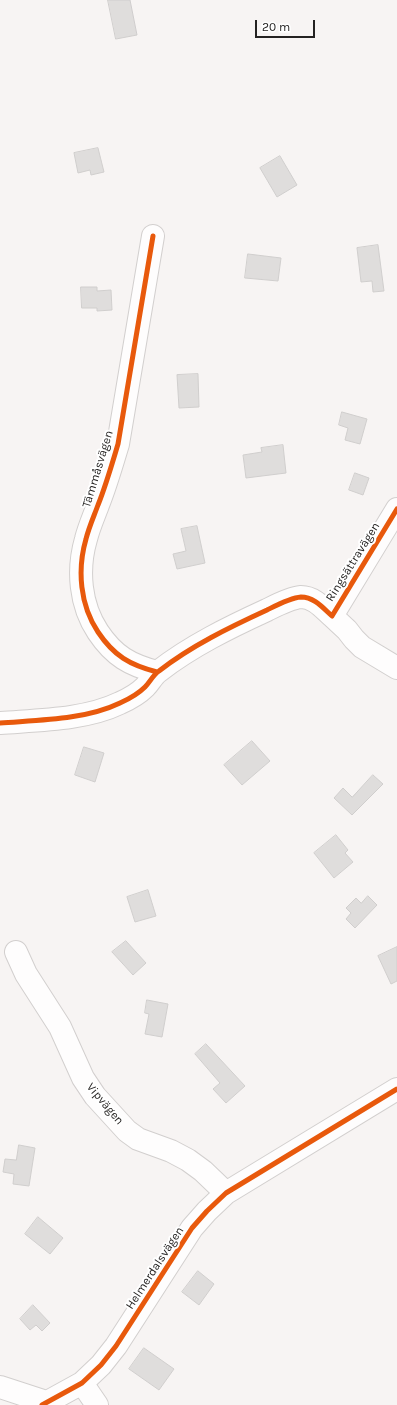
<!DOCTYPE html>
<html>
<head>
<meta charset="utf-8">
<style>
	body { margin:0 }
	#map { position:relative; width:397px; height:1405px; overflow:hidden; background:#f7f4f3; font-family:Karla,sans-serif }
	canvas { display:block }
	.scale { position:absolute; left:255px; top:20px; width:60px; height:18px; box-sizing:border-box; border:2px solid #242221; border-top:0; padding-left:5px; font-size:12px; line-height:14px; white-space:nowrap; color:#242221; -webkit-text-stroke:3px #fff; paint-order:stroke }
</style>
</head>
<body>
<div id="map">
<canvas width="397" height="1405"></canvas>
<div class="scale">20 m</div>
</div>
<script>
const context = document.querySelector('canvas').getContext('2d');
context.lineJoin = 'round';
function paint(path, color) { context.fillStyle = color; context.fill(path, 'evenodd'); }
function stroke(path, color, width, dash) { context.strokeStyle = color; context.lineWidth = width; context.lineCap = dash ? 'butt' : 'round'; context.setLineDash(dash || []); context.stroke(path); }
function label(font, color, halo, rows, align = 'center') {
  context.font = font + ' Karla,sans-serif'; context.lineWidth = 4; context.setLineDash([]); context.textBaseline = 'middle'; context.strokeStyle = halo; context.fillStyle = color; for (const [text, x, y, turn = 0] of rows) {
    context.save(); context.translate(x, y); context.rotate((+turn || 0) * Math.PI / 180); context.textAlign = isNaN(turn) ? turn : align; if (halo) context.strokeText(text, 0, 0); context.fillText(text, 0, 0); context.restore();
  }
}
const building = new Path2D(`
	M108 0H130L137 35 116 39Z
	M98 148 104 172 91 175 90 170 78 173 74 153Z
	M280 156 297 185 277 197 260 168Z
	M378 245 384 291 373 292 372 281 361 282 357 248Z
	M248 254 281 258 278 281 245 278Z
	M81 287H97V291L111 290 112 310 97 311V308H82Z
	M198 374 199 407 179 408 177 375Z
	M342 412 367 419 360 444 345 440 348 428 339 425Z
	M283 445 286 473 246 478 243 455 262 452 261 448Z
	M355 473 369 478 363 495 349 490Z
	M197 526 205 563 177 569 173 554 186 551 181 529Z
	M252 741 270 761 242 785 224 765Z
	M84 747 104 753 95 782 75 775Z
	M373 775 383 784 352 815 334 798 343 788 352 797Z
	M336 835 348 850 345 853 353 862 334 878 314 853Z
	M148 890 156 916 135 922 127 897Z
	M368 896 377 905 355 928 346 919 351 913 346 908 356 898 361 903Z
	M126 941 146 963 133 975 112 952Z
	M397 947V981L391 984 378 956Z
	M147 1000 168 1004 162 1037 145 1034 149 1014 145 1013Z
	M206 1044 245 1086 226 1103 213 1089 220 1083 195 1054Z
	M19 1145 35 1148 29 1186 13 1184 14 1174 3 1172 5 1159 16 1160Z
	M38 1217 63 1238 50 1254 25 1234Z
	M198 1271 214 1284 199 1305 182 1292Z
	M33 1305 50 1323 42 1331 36 1325 30 1330 20 1319Z
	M144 1348 174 1369 159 1390 129 1369Z`);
const minor = new Path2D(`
	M153 236 118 444C112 464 106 485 98 505 94 516 89 527 86 539 77 570 80 605 98 632 114 656 130 665 157 672
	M332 616 347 630 354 639 362 647 397 668
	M0 723C38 720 85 720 120 703 129 699 138 694 145 687 150 682 153 675 159 671 191 646 230 627 267 610 277 605 290 598 301 597 314 597 323 608 332 616L397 509
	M16 952 26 974 60 1027 83 1078 95 1096 127 1131 138 1139 171 1151 188 1160 203 1171 226 1193
	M82 1383 97 1405
	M0 1387 46 1402
	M42 1405 82 1383 101 1365 116 1346 192 1228 207 1211 226 1193 397 1089`);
const cycleway = new Path2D(`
	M153 236 118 444C112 464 106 485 98 505 94 516 89 527 86 539 77 570 80 605 98 632 114 656 130 665 157 672
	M0 723C38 720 85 720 120 703 129 699 138 694 145 687 150 682 153 675 159 671 191 646 230 627 267 610 277 605 290 598 301 597 314 597 323 608 332 616L397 509
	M42 1405 82 1383 101 1365 116 1346 192 1228 207 1211 226 1193 397 1089`);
const streetNames = [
	["Tämmåsvägen",98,469,-73],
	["Ringsättravägen",353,562,-58],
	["Vipvägen",105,1104,50],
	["Helmerdalsvägen",155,1268,-57]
];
paint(building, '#dfdddc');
stroke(building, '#d0cecd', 1);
stroke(minor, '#d2cfce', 24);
stroke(minor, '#fefdfd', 22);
stroke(cycleway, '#e8590c', 5);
label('12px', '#242221', '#fff', streetNames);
</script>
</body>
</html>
